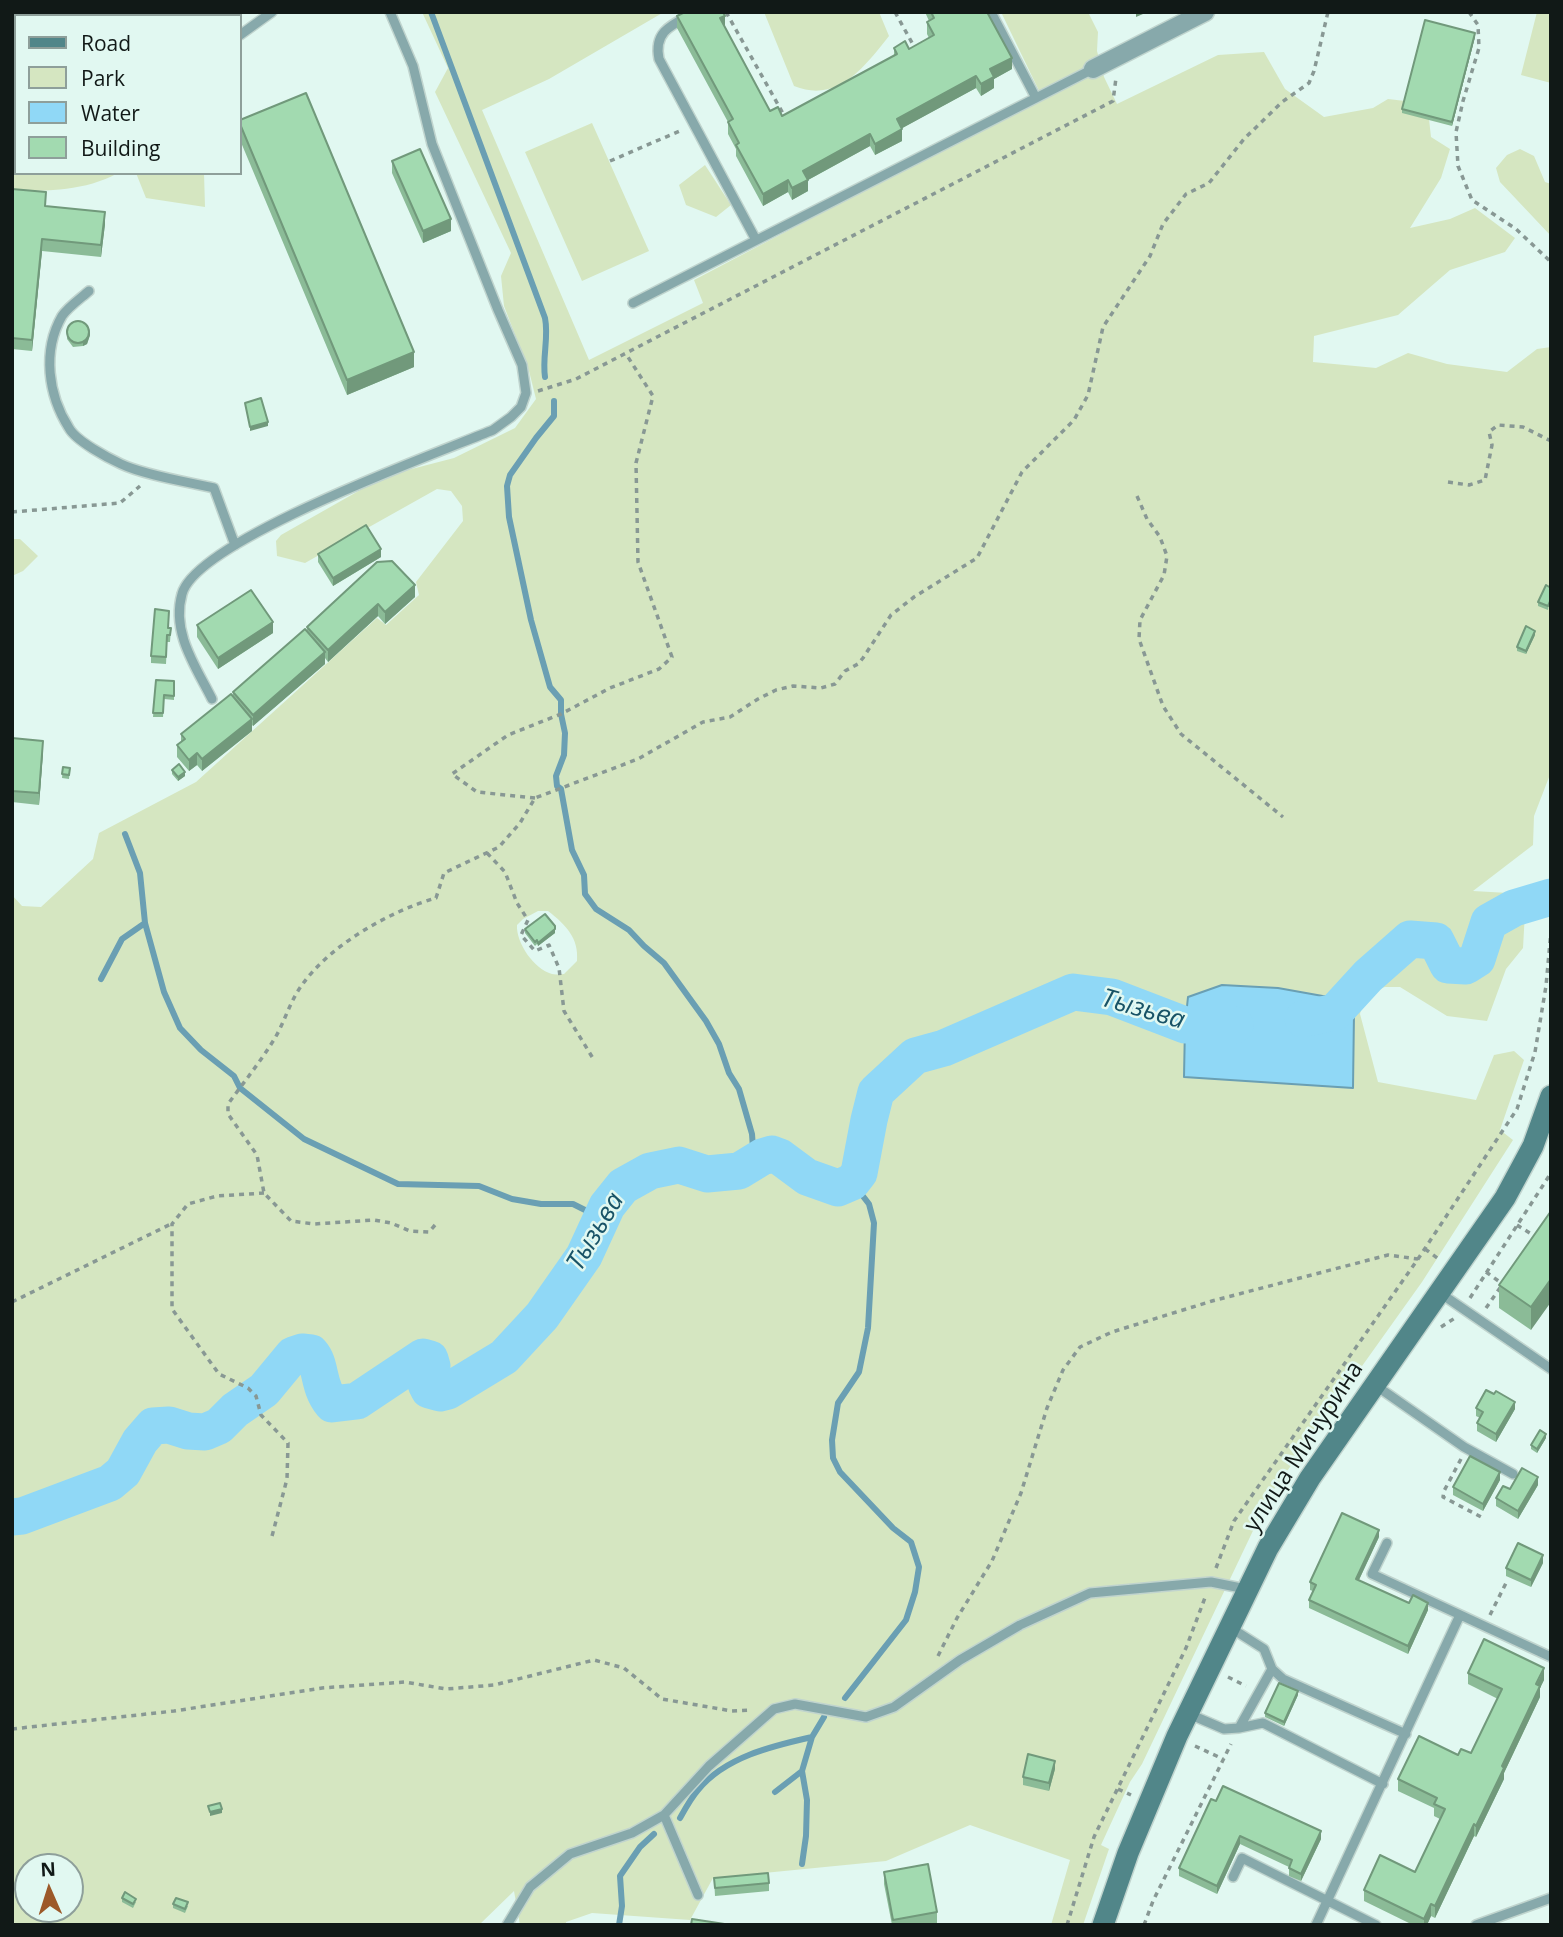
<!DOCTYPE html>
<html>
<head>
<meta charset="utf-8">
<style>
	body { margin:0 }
	#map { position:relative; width:1563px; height:1937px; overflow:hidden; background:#e1f8f1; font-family:"Open Sans",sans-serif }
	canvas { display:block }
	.frame { position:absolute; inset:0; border:14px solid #111917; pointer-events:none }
	.legend { position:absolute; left:14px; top:14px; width:228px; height:161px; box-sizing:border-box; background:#e1f8f1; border:2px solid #8e9f9a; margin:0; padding:9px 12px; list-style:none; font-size:21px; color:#111917 }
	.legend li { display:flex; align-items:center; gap:14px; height:35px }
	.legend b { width:35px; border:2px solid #8e9f9a }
	.north { position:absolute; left:14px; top:1853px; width:70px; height:70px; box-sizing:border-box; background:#e1f8f1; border:2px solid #8e9f9a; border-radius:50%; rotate:357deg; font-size:19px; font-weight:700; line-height:28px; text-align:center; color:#111917 }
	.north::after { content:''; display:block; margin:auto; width:24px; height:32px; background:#9c5929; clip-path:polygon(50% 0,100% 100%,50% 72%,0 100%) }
</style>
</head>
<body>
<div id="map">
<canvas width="1563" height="1937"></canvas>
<div class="frame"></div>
<ul class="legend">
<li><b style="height:9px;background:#518689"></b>Road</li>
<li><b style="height:19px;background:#d5e6c1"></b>Park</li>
<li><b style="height:19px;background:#90d8f6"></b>Water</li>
<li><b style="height:19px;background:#a2dab0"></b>Building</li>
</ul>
<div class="north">N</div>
</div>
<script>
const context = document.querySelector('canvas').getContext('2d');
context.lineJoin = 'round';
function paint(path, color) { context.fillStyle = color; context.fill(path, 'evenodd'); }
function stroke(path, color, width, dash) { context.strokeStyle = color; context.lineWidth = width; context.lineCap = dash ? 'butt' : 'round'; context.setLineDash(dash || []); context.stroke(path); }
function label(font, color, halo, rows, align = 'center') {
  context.font = font + ' "Open Sans",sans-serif'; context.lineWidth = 5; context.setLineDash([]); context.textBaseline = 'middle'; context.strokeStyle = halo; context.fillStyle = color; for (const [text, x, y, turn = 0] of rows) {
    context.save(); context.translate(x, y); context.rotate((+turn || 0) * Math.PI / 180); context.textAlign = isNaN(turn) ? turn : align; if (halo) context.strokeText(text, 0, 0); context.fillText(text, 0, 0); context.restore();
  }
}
const green = new Path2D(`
	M422 12H664L549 79 482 110 589 360 703 303 694 280 1042 97 1001 12H1088L1098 32 1097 51 1104 77 1117 104 1218 55 1264 52 1285 89 1324 117 1373 108 1388 99 1405 101 1429 119 1431 137 1450 149 1441 178 1410 228 1450 219 1475 208 1515 238 1505 252 1450 270 1398 315 1314 336 1313 362 1376 368 1408 353 1447 364 1507 372 1537 349 1551 347V772L1534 816 1533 845 1473 891 1526 894 1523 948 1506 969 1487 1021 1447 1016 1400 987H1385L1365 993 1360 1014 1378 1082 1476 1100 1494 1055 1514 1051 1524 1060 1500 1130 1513 1140 1422 1282 1270 1495 1142 1764 1130 1782 1101 1845 1109 1849 1083 1925H1051L1070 1860 970 1825 886 1861 713 1878 690 1920 592 1913 566 1922V1925H520L514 1891 479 1925H12V895L22 906 41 907 93 859 99 833 196 782 377 618 386 625 419 595 416 582 463 521 462 506 451 491 437 489 305 563 277 556 276 541 281 535 369 485 404 471 454 458 515 428 536 399 529 371 504 306 501 276 511 253 435 92 448 68ZM538 911H548C566 925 579 938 577 961L564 974C560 974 556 975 552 974 534 969 516 943 517 925L523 919ZM28 1867H70V1909H28Z
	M764 12H879L889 36C865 66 838 104 794 86Z
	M1537 12H1551V83L1521 75Z
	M12 115H16V173H118C85 191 49 191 12 191Z
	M592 123 649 251 582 281 525 152Z
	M1520 149 1534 156 1545 182 1551 184V236L1500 182 1496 168 1507 155Z
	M705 165 731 205 716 217 686 205 679 185Z
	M136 173H204L205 207 146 198Z
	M12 539H20L38 556 23 571 12 576Z`);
const water = new Path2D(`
	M1222 985 1278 988 1345 1000 1354 1013 1353 1088 1184 1077 1185 1025 1188 997Z`);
const stream = new Path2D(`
	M431 12 545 318C549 338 542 357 545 377
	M554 401V416L536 438 510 475 507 486 509 517 531 620 550 687 561 700V714L565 733 564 755 556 776 557 786 561 789 572 850 584 875 585 894 596 909 629 930 644 946 664 963 706 1021 719 1044 729 1073 739 1089 752 1134 753 1148 749 1164
	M125 834 140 873 145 923 164 992 180 1028 201 1050 234 1076 240 1088 304 1139 398 1184 479 1186 512 1199 541 1204H573L601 1218
	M101 979 122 939 145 923
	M845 1698 906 1620 915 1592 919 1567 911 1542 893 1528 840 1472 833 1458 832 1440 838 1403 859 1372 868 1328 874 1223 869 1204 852 1182
	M775 1792 802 1771
	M680 1818C685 1809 691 1798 698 1790 725 1757 772 1746 812 1737
	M802 1864 806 1836 807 1800 802 1771 812 1737 824 1717
	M619 1925 622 1906 620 1876 640 1847 654 1834`);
const river = new Path2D(`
	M1303 1019 1335 1012 1368 976 1410 939 1436 941 1448 965 1466 966 1477 959 1489 922 1514 908 1551 897
	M12 1517 22 1516 110 1483 123 1472 140 1441 153 1426 169 1425 188 1431 205 1432 219 1426 235 1410 264 1390 293 1355 302 1352 311 1353C322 1365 317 1386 332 1404L357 1401 423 1357 430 1359 432 1366 426 1384 429 1390 440 1393 448 1391 504 1357 542 1316 584 1256 607 1206 623 1186 650 1171 679 1165 707 1174 739 1171 762 1157 772 1154 780 1157 807 1177 838 1188 852 1182 859 1173 869 1120 876 1092 915 1056 944 1048 1073 992 1112 997 1185 1025H1235`);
const path = new Path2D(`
	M726 12 785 117
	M895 12 916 50
	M1469 12 1478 25 1479 48 1463 101 1456 132 1458 166 1472 200 1516 229 1551 262
	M610 161 682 130
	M538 391 576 379 1113 101 1116 78
	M1448 482 1469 485 1485 480 1492 445 1489 432 1498 425 1523 427 1551 441
	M1137 496 1147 519 1160 537 1167 556 1164 575 1140 620 1139 639 1163 706 1181 734 1283 817
	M12 512 120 503 140 486
	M535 798 477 792 452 774 508 735 561 714 610 688 659 669 672 657 638 562 636 463 653 396 626 354
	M487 853 505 872 517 903 528 920 521 935 535 951 549 945 559 968 564 1011 594 1060
	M264 1193 217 1196 188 1204 172 1224V1309L219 1374 248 1388 256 1396 261 1415 288 1443 287 1479 271 1540
	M435 1225 429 1232 410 1231 391 1223 374 1220 314 1224 291 1221 264 1193 257 1155 228 1114V1104C244 1082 261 1061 275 1038 285 1021 290 1001 302 985 330 945 390 911 436 898L444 873 499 847 520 823 535 798 638 759 703 722 730 717 758 699 776 690 793 686 821 688 835 684 845 671 858 664 863 658 891 615 914 597 977 558 1022 472 1074 420 1088 395 1103 327 1150 256 1163 224 1186 194 1209 183 1244 139 1282 102 1309 83 1314 71 1328 12
	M1517 1225 1536 1237
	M1425 1249 1440 1260
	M1486 1272 1504 1285
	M1470 1298 1551 1173
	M12 1302 171 1224
	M1486 1308 1502 1285
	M1441 1327 1455 1318
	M1461 1459 1444 1491 1443 1497 1485 1519
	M1216 1568 1234 1521 1418 1259 1517 1109 1535 1052 1546 986 1551 931
	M1490 1615 1506 1583
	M938 1656 957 1618 992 1561 1021 1493 1047 1408 1063 1370 1080 1347 1112 1332 1212 1301 1388 1255 1418 1259
	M1228 1677 1246 1686
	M12 1729 174 1711 322 1688 405 1682 446 1689 494 1685 594 1660 624 1668 662 1699 732 1711 751 1710
	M1195 1746 1223 1759
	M1118 1789 1131 1795
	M1067 1925 1094 1837 1186 1648 1206 1595
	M1144 1925 1153 1901 1231 1744`);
const lane = new Path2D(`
	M696 12C674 24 653 30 659 59L756 240
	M991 12 1036 98
	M240 35 272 12
	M89 291C81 298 68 307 62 316 42 351 48 395 69 428 76 441 108 458 121 464 144 475 188 482 214 488L235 545
	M633 303 1093 69
	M212 699C196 667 171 632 182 594 196 540 438 453 493 430L511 417 521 407 526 393 522 365 498 310 432 144 413 66 390 12
	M1440 1293 1551 1369
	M1375 1385 1464 1447 1513 1474
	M1387 1543 1372 1574 1551 1657
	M1272 1669 1283 1679 1406 1734
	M1189 1714 1224 1729 1239 1728 1272 1669 1264 1649 1231 1628
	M1239 1728 1263 1723 1383 1784
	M664 1815 698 1895
	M1233 1877 1242 1858 1376 1925
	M507 1925 530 1887 570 1854 632 1833 664 1815 709 1766 774 1709 795 1704 866 1717 894 1707 960 1660 1020 1625 1090 1593 1211 1582 1246 1589
	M1316 1925 1460 1615
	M1476 1925 1551 1898`);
const street = new Path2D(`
	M1093 69 1205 12`);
const secondary = new Path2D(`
	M1103 1925 1128 1853 1177 1736 1268 1548 1310 1478 1505 1198 1533 1146 1551 1096`);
const wall = new Path2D(`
	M925 12H972L1012 69 994 79V88L981 96 976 88 902 128V141L875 155 870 146 808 180V191L792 200 788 192 763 206 736 156V149L728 134V122L677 28V16L725 27 770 111 782 116 894 56V48L909 49 929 38 927 34V22L929 21Z
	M1475 37 1452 126 1402 113V109Z
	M240 120 414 367 347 395 240 140Z
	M392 161 451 231 423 243 392 173Z
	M12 189 46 206 105 224 101 257 42 251 32 351 12 349Z
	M68 326 90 335 87 344 83 346 73 347 67 339Z
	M318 554 381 557 333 586 318 562Z
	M377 562 415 597 385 624 378 616 328 662 325 658V664L253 726 252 725V731L202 771 197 765 189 771 177 757V745L181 742V734L233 696V692L307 631V627Z
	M1551 588 1548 610 1538 606V602Z
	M197 625 273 633 218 669 197 637Z
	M168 628H171L170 642H167L166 664 151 663V656Z
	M1535 635 1526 654 1517 651V647Z
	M156 680 174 681V700L164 699 163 717H153Z
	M12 738 43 752 39 805 12 802Z
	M63 767 70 768 69 779 62 778Z
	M172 770 185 776 178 781 172 774Z
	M525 929 555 933 538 946 537 944 535 946 525 933Z
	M1551 1211 1531 1330 1499 1308V1285Z
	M1476 1408 1515 1409 1496 1442 1477 1431V1423L1480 1418 1476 1416Z
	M1546 1438 1537 1453 1531 1449V1445Z
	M1500 1480 1483 1511 1453 1495V1487Z
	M1538 1485 1518 1519 1496 1506V1498L1510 1489Z
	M1379 1537 1359 1580 1409 1603 1428 1610 1408 1654 1309 1608V1600L1313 1591 1310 1590V1582Z
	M1543 1563 1531 1587 1506 1576V1568Z
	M1468 1673 1544 1680 1540 1688V1697L1504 1773V1779L1476 1837 1474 1836 1435 1918 1431 1916 1427 1925H1413L1364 1901V1890L1415 1872 1440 1819 1434 1816V1808L1398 1791V1779L1458 1755 1471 1753 1498 1699 1468 1684Z
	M1298 1695 1284 1726 1265 1717V1713Z
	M1055 1769 1049 1791 1023 1785V1777Z
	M1211 1799 1321 1839 1301 1881 1289 1876V1867L1240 1844 1217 1894 1179 1876V1868Z
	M884 1872 937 1912V1923L929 1925H892L884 1884Z
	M714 1878 769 1883V1891L715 1896Z
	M122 1898 136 1902 133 1908 122 1902Z
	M173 1904 188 1906 185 1913 173 1908Z`);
const shadedWall = new Path2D(`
	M222 12H244L235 16H222Z
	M1138 12H1143V14L1136 17V13Z
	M725 16V27L720 18Z
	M1475 33V37L1452 126V122Z
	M1012 58V69L994 79V88L981 96V84L990 69Z
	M976 76V88L897 131V119Z
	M902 129V141L875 155V144Z
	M870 134V146L808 180V191L792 200V188L803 171Z
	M788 180V192L763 206V194Z
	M105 212V224L101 257V245Z
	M451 219V231L423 243V231Z
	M42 239V251L32 351V340Z
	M90 331V335L87 344 83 346V343Z
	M414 352V367L347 395V380Z
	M268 422V426L250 431V427Z
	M381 549V557L333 586V578Z
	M415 585V597L385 624V612Z
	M378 604V616L328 662V650Z
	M273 622V633L218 669V658Z
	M1535 631V635L1526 654V651Z
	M325 652V664L253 726V715Z
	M252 719V731L202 771V759Z
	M43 741V752L39 805V793Z
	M197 753V765L189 771V760Z
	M185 772V776L178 781V777Z
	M555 929V933L538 946V943Z
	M1551 1279V1302L1531 1330V1307Z
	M1515 1402V1409L1496 1442V1434Z
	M1546 1434V1438L1537 1453V1449Z
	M1500 1472V1480L1483 1511V1504Z
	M1538 1477V1485L1518 1519V1511Z
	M1379 1530V1537L1356 1586V1579Z
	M1543 1555V1563L1531 1587V1580Z
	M1428 1603V1610L1408 1654V1646Z
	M1544 1668V1680L1540 1688V1697L1504 1773V1779L1476 1837V1826Z
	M1298 1691V1695L1284 1726V1722Z
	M1055 1761V1769L1049 1791V1783Z
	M222 1809V1813L210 1816V1812Z
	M1474 1824V1836L1435 1918V1906Z
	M1321 1831V1839L1301 1881V1874Z
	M1240 1836V1844L1217 1894V1886Z
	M1431 1904V1916L1427 1925H1424V1919Z`);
const building = new Path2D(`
	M137 12H169L171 16H138Z
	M685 12H723L725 16 720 18 770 111 778 107 782 116 897 54 894 48 905 41 909 49 934 35 927 22 934 18 931 12H987L1012 58 990 69 994 77 981 84 976 76 897 119 902 129 875 144 870 134 803 171 808 180 792 188 788 180 763 194 736 145 739 143 728 122 733 119 677 16Z
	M1425 20 1475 33 1452 122 1402 109Z
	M306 93 414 352 347 380 240 124V120Z
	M420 149 451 219 423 231 392 161Z
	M12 189 46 192 45 206 105 212 101 245 42 239 32 340 12 338Z
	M67 332a11 11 0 1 1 22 0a11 11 0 1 1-22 0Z
	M261 398 268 422 250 427 245 403Z
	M366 525 381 549 333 578 318 554Z
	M392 561 415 585 385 612 378 604 328 650 307 627 377 562Z
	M1546 585 1551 588V599L1548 606 1538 602Z
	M251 590 273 622 218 658 197 625Z
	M155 609 169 611 168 628H171L170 635H167L166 657 151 656Z
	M1526 626 1535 631 1526 651 1517 647Z
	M305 629 325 652 253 715 233 692Z
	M156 680 174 681V696L164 695 163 713H153Z
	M231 694 252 719 202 759 197 753 189 760 177 745 185 739 181 734Z
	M12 738 43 741 39 793 12 791Z
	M179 764 185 772 178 777 172 770Z
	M63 767 70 768 69 775 62 774Z
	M545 914 555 926V929L538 943 537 940 535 942 525 929Z
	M1551 1211V1279L1531 1307 1499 1285Z
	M1486 1390 1494 1394 1496 1391 1515 1402 1496 1434 1477 1423 1483 1412 1476 1408Z
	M1540 1430 1546 1434 1537 1449 1531 1445Z
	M1470 1456 1500 1472 1483 1504 1453 1487Z
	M1522 1468 1538 1477 1518 1511 1496 1498 1503 1486 1510 1489Z
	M1342 1513 1379 1530 1356 1579 1409 1603 1413 1595 1428 1603 1408 1646 1309 1600 1316 1585 1310 1582Z
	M1518 1543 1543 1555 1531 1580 1506 1568Z
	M1484 1639 1544 1668 1536 1684 1540 1686 1502 1766 1504 1768 1476 1826 1474 1824 1435 1906 1431 1904 1424 1919 1364 1890 1380 1855 1415 1872 1445 1809 1434 1804 1437 1798 1398 1779 1419 1736 1458 1755 1461 1749 1471 1753 1502 1689 1468 1673Z
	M1279 1683 1298 1691 1284 1722 1265 1713Z
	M1028 1754 1055 1761 1049 1783 1023 1777Z
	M1223 1786 1321 1831 1301 1874 1289 1868 1292 1860 1240 1836 1217 1886 1179 1868 1211 1799 1216 1801Z
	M220 1803 222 1809 210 1812 208 1806Z
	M928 1864 937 1912 893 1920 884 1872Z
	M768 1873 769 1883 715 1888 714 1878Z
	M125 1892 136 1899 133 1904 122 1898Z
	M176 1898 188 1902 185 1909 173 1904Z
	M692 1919 731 1925H691Z`);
const streetNames = [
	["улица Мичурина",1304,1447,-57]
];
const waterNames = [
	["Тызьва",1143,1010,16],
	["Тызьва",596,1232,-59]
];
paint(green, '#d5e6c1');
paint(water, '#90d8f6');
stroke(water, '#6a9fb3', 2);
stroke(stream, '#6a9fb3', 6);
stroke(river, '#90d8f6', 37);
stroke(lane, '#c0d4ce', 12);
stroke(street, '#c0d4ce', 21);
stroke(secondary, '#c0d4ce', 24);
stroke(path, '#889894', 3.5, [5, 5]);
stroke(lane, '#87a9ab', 9);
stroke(street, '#87a9ab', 18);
stroke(secondary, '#518689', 21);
paint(wall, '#8bbb97');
paint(shadedWall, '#71997b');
paint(building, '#a2dab0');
stroke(building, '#71997b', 2);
label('24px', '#111917', '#e1f8f1', streetNames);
label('italic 26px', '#185367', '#e1f8f1', waterNames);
</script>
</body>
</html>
